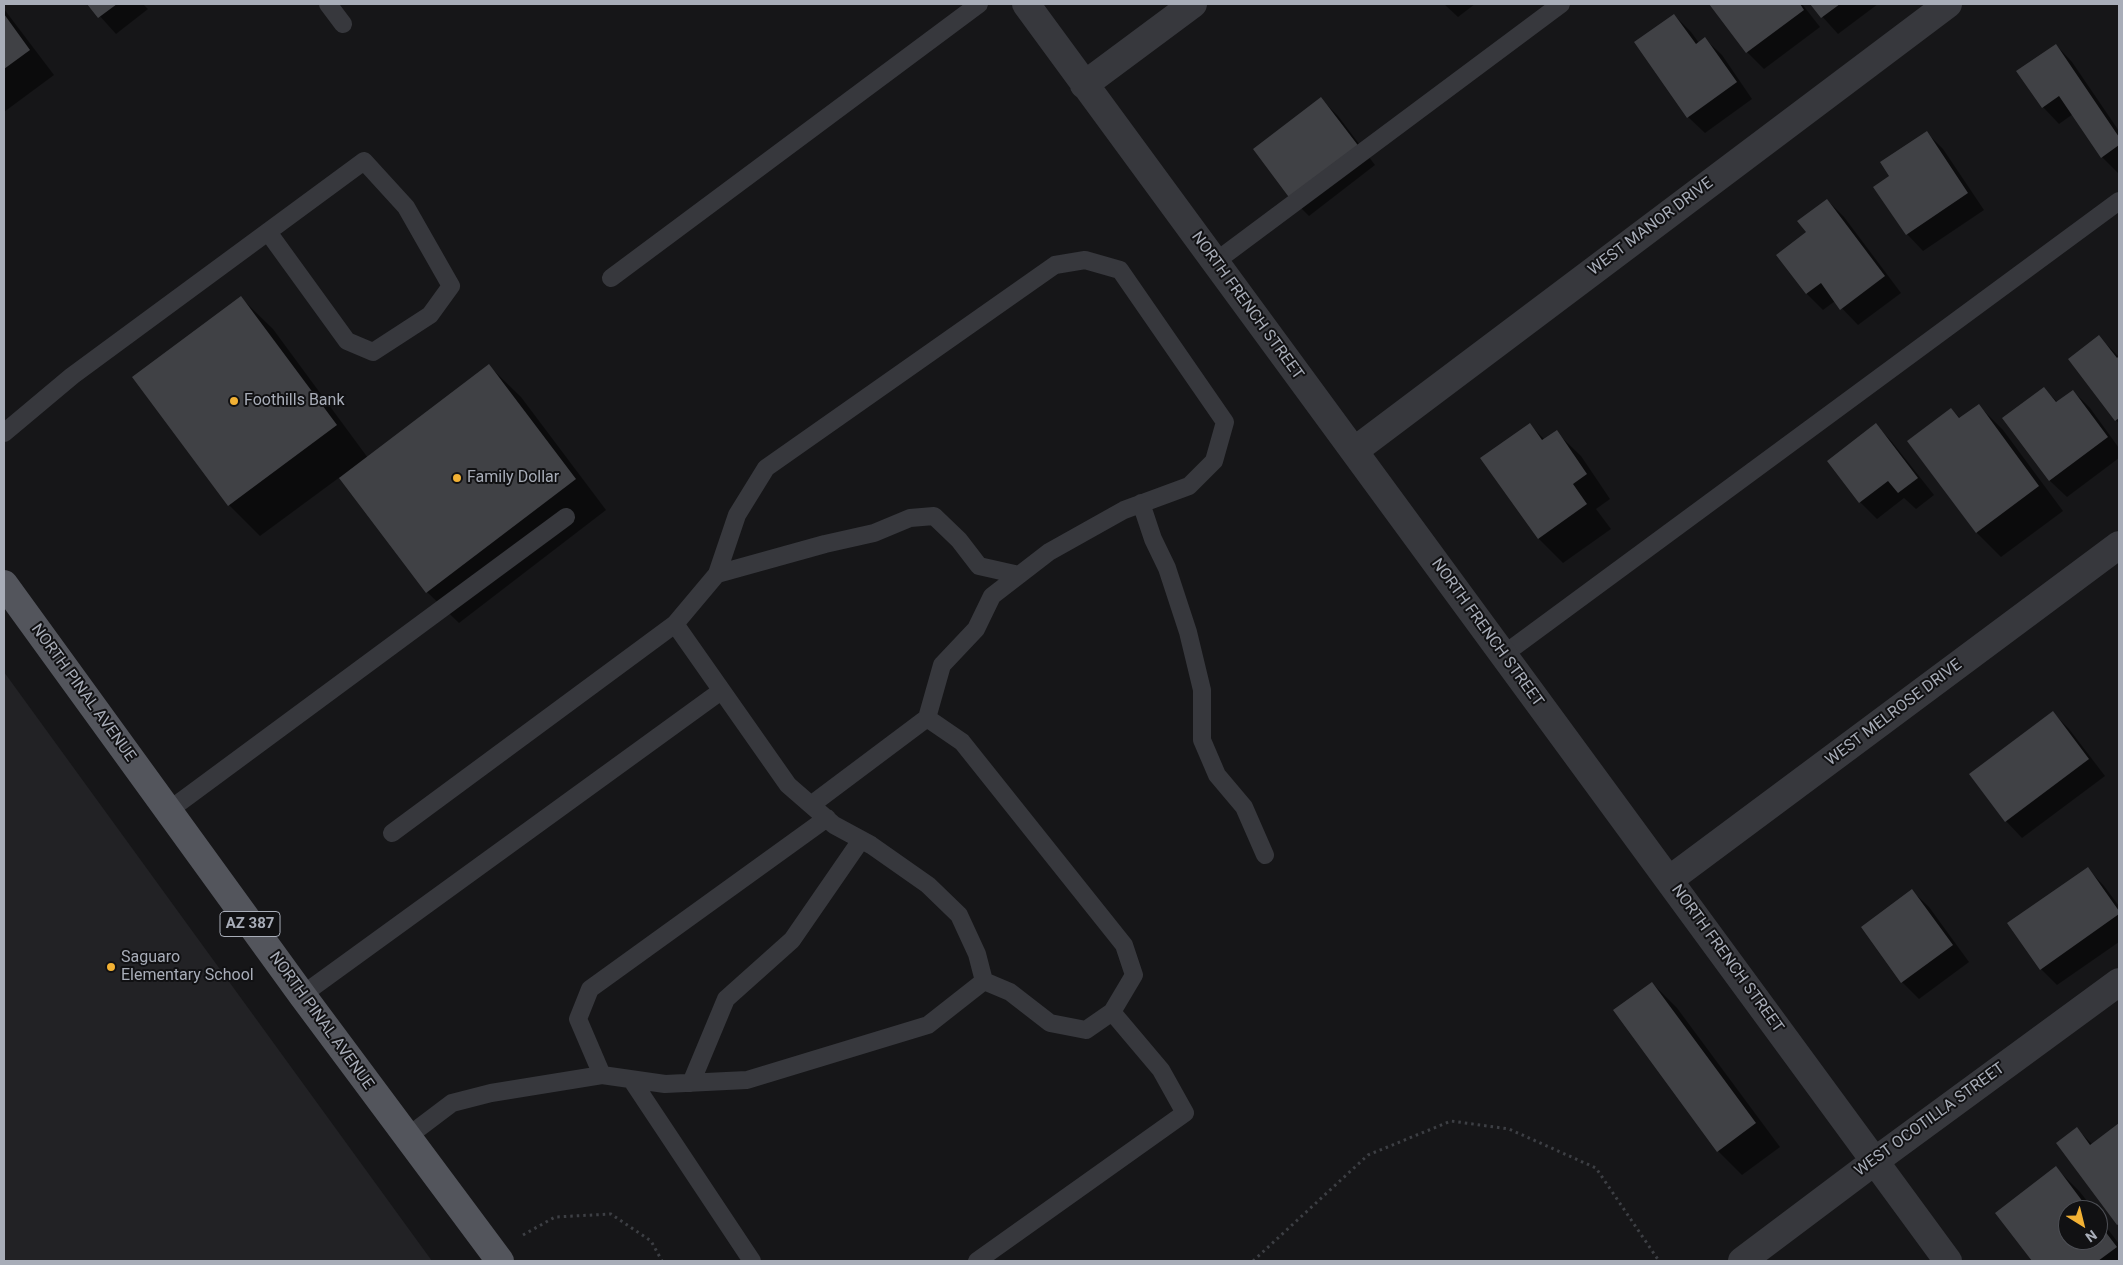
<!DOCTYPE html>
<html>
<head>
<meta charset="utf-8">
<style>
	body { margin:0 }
	#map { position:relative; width:2123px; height:1265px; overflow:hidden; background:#161618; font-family:Roboto,sans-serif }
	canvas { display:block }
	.frame { position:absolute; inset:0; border:5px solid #a8adb8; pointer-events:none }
	.north { position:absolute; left:2058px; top:1200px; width:50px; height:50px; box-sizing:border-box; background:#111113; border:1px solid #4d4f55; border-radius:50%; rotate:144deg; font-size:14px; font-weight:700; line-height:20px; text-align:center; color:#a8adb8 }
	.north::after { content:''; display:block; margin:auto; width:18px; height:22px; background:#f2b134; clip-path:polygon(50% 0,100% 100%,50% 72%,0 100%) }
</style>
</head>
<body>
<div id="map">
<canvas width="2123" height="1265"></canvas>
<div class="frame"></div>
<div class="north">N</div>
</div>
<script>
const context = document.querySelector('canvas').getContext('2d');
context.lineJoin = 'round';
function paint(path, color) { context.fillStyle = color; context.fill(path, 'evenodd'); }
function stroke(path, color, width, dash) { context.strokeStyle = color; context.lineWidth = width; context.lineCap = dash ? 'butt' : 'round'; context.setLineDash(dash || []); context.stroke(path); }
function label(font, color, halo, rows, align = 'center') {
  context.font = font + ' Roboto,sans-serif'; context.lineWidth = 4; context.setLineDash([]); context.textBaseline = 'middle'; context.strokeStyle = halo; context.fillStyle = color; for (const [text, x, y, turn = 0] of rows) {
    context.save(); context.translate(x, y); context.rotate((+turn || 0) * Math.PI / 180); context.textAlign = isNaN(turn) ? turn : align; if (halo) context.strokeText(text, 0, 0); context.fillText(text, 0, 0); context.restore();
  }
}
const built = new Path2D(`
	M4 672 432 1261H4Z`);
const shadow = new Path2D(`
	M89 4H143L148 9 116 34Z
	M1444 4H1475L1458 17Z
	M1711 4H1802L1820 27 1764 69 1747 52Z
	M1811 4H1878L1838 34Z
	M4 9 54 75 4 112Z
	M1674 15 1691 32 1699 43 1705 39 1722 55 1752 99 1705 133 1688 117Z
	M2056 45 2072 62 2119 131V174L2102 157 2073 114 2059 124 2043 107Z
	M1321 99 1338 116 1375 165 1309 216 1292 199Z
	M1926 132 1943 149 1984 210 1923 251 1907 234 1891 177Z
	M1827 200 1844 217 1901 293 1858 325 1835 301 1823 310 1807 294 1778 255 1808 233Z
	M241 298 273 329 368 458 489 366 521 397 606 510 459 623 427 592 340 477 260 536 229 505Z
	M2099 337 2119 357V424L2070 359Z
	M2044 388 2058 403 2073 391 2090 408 2119 448V458L2067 497 2050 481 2004 418Z
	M1979 406 2003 430 2063 511 2001 557 1977 533 1908 441 1951 409 1961 419Z
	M1530 425 1545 440 1556 432 1581 456 1610 499 1596 509 1611 529 1563 563 1538 538Z
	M1876 425 1892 442 1934 495 1916 509 1904 498 1877 519 1860 502Z
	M2053 713 2069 729 2105 776 2022 838 2006 821Z
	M2088 869 2104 886 2119 906V942L2057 985 2041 969Z
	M1912 891 1929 907 1969 962 1919 999 1902 982 1863 928Z
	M1652 983 1677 1008 1780 1147 1742 1175 1718 1151Z
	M2119 1124V1225L2058 1143 2077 1129 2092 1144Z
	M2056 1168 2080 1192 2094 1210H2068V1240H2098V1216L2119 1244V1261H2033L1997 1213Z`);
const building = new Path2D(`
	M87 4H117L98 18Z
	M1709 4H1800L1804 10 1746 53Z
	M1810 4H1840L1821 18Z
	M4 14 30 50 4 69Z
	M1674 14 1696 44 1705 37 1737 82 1687 118 1634 42Z
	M2056 44 2119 137V145L2101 158 2059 96 2042 108 2016 71Z
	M1321 97 1360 148 1291 200 1253 149Z
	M1927 131 1968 193 1906 235 1873 187 1889 176 1880 162Z
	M1827 199 1885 276 1840 310 1821 283 1806 294 1776 255 1806 232 1797 221Z
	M241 296 337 425 228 506 132 377Z
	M2099 335 2117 358 2119 356V418L2115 421 2068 359Z
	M489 364 576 479 426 593 339 478Z
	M2044 387 2056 402 2073 390 2108 437 2049 481 2002 418Z
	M1979 404 2039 486 1976 533 1907 441 1951 408 1959 418Z
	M1530 423 1542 440 1557 430 1587 474 1573 484 1587 504 1538 539 1480 458Z
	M1876 423 1918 478 1898 493 1888 481 1859 503 1827 461Z
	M2053 711 2089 759 2005 822 1969 774Z
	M2088 867 2119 911V914L2040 970 2007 923Z
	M1912 889 1953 945 1901 983 1861 927Z
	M1652 982 1756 1123 1717 1152 1613 1010Z
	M2119 1123V1224L2117 1225 2056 1143 2077 1127 2090 1145Z
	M2056 1166 2089 1210H2068V1240H2098V1222L2117 1247 2098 1261H2032L1995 1213Z`);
const path = new Path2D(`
	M523 1235 555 1217 611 1214 651 1241 662 1261
	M1253 1261 1368 1155 1451 1121 1509 1129 1596 1168 1659 1261`);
const service = new Path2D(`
	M328 4 343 24
	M1215 262 1561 4
	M611 278 979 4
	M4 433 72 376 364 161 406 207 451 286 430 315 373 352 347 341 268 232
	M1141 503 1153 539 1167 568 1188 632 1202 690V740L1217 775 1244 807 1265 855
	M717 574 825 544 874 533 910 518 934 516 959 540 979 566 1019 575
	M675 624 788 785 834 825 871 845 928 885 959 915 977 954 984 981 1010 992 1050 1023 1086 1030 1112 1012 1161 1070 1185 1113 977 1261
	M1503 655 2119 201
	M927 718 962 742 1124 945 1134 975 1112 1012
	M168 811 566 517
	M392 833 675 624 717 574 737 515 766 468 1055 265 1085 260 1120 270 1225 422 1214 461 1189 486 1124 510 1049 552 992 596 976 629 942 665 927 718 811 805
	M302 995 721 691
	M602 1075 578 1019 590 989 827 818
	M631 1079 752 1261
	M691 1083 726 999 792 940 861 840
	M407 1137 452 1103 491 1093 602 1075 665 1084 747 1080 928 1025 984 981`);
const minor = new Path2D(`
	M1026 4 1948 1261
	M1084 85 1193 4
	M1354 451 1948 4
	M1669 880 2119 545
	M1742 1261 1875 1161 2119 982`);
const primary = new Path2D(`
	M4 584 302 995 500 1261`);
const markers = [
	[234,401,5,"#f2b134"],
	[457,478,5,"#f2b134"],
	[111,967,5,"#f2b134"]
];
const shields = [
	[250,924,60]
];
const shieldNames = [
	["AZ 387",250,924]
];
const streetNames = [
	["WEST MANOR DRIVE",1651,227,-37],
	["NORTH FRENCH STREET",1247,306,54],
	["NORTH FRENCH STREET",1487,633,54],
	["NORTH PINAL AVENUE",83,693,54],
	["WEST MELROSE DRIVE",1894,713,-37],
	["NORTH FRENCH STREET",1727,959,54],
	["NORTH PINAL AVENUE",321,1021,54],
	["WEST OCOTILLA STREET",1930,1120,-36]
];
const poiNames = [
	["Foothills Bank",244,401],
	["Family Dollar",467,478],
	["Saguaro",121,958],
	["Elementary School",121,976]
];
paint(built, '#222225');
paint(shadow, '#0007');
paint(building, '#404145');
stroke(path, '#3d3f44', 3, [2.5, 4]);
stroke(service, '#37383d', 18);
stroke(minor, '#37383d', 28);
stroke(primary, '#53555c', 28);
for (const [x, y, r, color] of markers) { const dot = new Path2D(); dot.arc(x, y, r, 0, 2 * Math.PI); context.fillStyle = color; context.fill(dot); stroke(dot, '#111113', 2); }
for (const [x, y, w] of shields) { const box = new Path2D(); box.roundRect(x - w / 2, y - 12.5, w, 25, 4); context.fillStyle = '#111113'; context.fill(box); stroke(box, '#a8adb8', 1); }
label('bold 15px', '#a8adb8', null, shieldNames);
label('16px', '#a8adb8', '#111113', streetNames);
label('16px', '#a8adb8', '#111113', poiNames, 'left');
</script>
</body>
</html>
